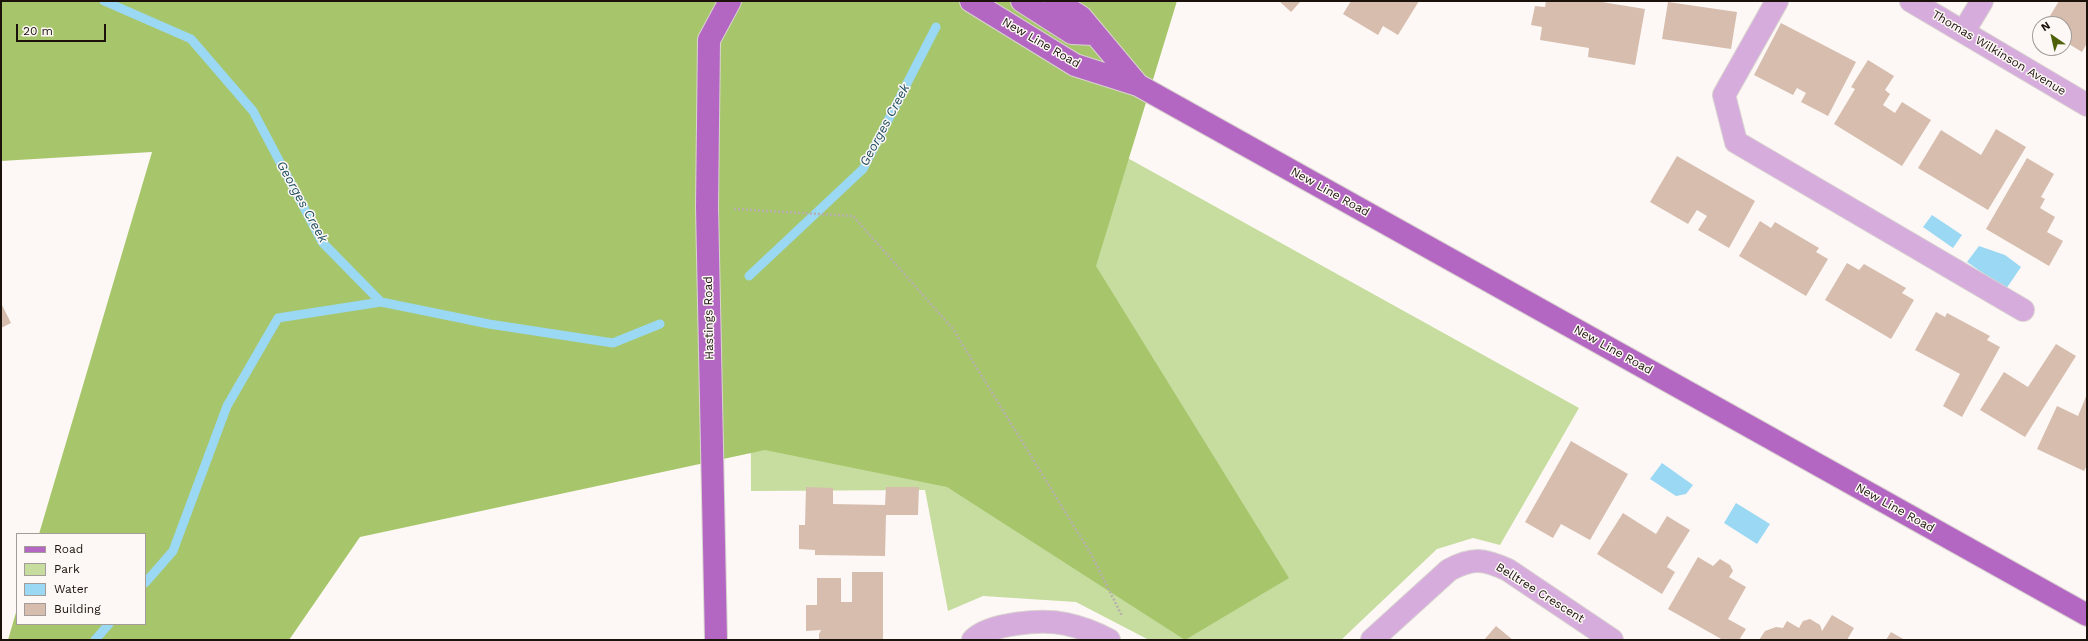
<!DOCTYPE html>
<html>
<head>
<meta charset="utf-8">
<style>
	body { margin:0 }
	#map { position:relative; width:2088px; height:641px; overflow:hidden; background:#fdf8f5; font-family:"Work Sans",sans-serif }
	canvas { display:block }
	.frame { position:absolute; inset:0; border:2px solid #1b120c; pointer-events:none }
	.legend { position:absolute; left:16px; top:533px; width:130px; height:92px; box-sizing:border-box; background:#fdf8f5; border:1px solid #a39c98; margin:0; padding:5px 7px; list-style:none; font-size:12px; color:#1b120c }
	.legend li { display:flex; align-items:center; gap:8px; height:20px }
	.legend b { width:20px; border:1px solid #a39c98 }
	.north { position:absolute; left:2032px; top:16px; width:40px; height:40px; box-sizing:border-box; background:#fdf8f5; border:1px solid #a39c98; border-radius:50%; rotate:326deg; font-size:11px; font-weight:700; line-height:16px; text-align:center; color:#1b120c }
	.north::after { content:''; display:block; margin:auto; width:14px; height:18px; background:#4e6109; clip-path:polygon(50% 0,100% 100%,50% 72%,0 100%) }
	.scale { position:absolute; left:16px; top:24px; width:90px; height:18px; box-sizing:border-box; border:2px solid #1b120c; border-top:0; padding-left:5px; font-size:12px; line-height:14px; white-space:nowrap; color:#1b120c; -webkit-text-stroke:3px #fdf8f5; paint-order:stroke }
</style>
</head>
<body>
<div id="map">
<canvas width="2088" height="641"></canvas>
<div class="frame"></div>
<ul class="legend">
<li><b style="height:5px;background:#b467c2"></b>Road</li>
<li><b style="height:11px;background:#c6dd9f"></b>Park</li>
<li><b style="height:11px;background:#9ad8f3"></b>Water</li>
<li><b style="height:11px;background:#d7bdae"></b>Building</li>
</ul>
<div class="north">N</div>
<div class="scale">20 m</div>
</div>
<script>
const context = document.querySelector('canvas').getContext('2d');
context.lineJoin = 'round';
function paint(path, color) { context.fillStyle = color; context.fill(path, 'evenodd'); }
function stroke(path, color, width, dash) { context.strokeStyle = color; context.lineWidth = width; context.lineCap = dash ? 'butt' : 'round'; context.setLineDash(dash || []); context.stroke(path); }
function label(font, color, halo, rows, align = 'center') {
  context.font = font + ' "Work Sans",sans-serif'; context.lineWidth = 3; context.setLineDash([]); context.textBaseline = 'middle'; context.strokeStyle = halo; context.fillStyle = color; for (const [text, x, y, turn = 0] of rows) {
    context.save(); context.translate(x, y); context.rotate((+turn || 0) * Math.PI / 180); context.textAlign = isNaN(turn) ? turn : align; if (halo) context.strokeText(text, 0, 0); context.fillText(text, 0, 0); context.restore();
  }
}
const green = new Path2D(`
	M938 53 1579 408 1500 545 1473 538 1437 549 1341 640H1149L1076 602 983 596 948 611 925 490 751 491 750 270Z`);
const forest = new Path2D(`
	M1 1H1177L1096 266 1289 578 1185 640 947 487 765 450 360 537 289 640H8L17 609V624H145V534H39L152 152 1 161Z`);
const water = new Path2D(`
	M1932 215 1962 235 1953 248 1923 227Z
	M1979 246 2005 255 2021 267 2006 289 1967 262Z
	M1662 463 1693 485 1686 494 1676 496 1650 479Z
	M1736 503 1770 524 1757 544 1724 523Z`);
const stream = new Path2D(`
	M104 1 191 39 253 111 322 242 381 302 489 324 613 343 660 324
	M749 276 863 169 936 27
	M145 583 173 551 227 406 278 318 381 302
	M95 640 109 624`);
const building = new Path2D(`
	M1279 1H1301L1291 12Z
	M1351 1H1419L1398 35 1383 26 1378 35 1343 14Z
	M1546 1H1596L1645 9 1635 65 1588 57 1589 48 1540 40 1542 27 1531 25 1535 6 1545 7Z
	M2059 1H2087V43L2082 52 2064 41V24H2045Z
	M1668 2 1737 12 1731 49 1662 39Z
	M1781 23 1856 62 1828 116 1801 102 1806 93 1797 88 1793 95 1754 75Z
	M1868 60 1894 76 1885 90 1890 94 1883 105 1895 113 1902 102 1931 120 1902 166 1834 124 1855 89 1851 87Z
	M1996 129 2026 147 1988 210 1918 168 1941 130 1981 155Z
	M1677 156 1755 201 1729 248 1698 230 1707 216 1697 210 1688 224 1650 202Z
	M2027 158 2054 174 2041 197 2045 199 2040 208 2055 217 2047 232 2063 241 2049 266 1986 229Z
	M1760 221 1771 228 1775 222 1819 248 1816 252 1828 259 1806 296 1739 256Z
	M1847 263 1859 270 1864 264 1906 288 1902 293 1914 300 1891 339 1825 300Z
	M1 303 11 323 1 328Z
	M1936 312 1945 317 1947 313 1990 336 1987 340 2000 347 1962 417 1943 406 1960 374 1915 350Z
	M2056 344 2076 356 2025 437 1980 410 2004 372 2028 387Z
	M2087 394V465L2084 471 2037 449 2057 406 2078 416Z
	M1571 441 1628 474 1590 540 1561 524 1553 538 1525 522Z
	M806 487 833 488V504L885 505 886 487H919L918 515H886L885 556 815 555V550L799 549V525H805Z
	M1623 513 1656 534 1667 516 1690 530 1667 567 1675 572 1662 594 1597 554Z
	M1698 557 1713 566 1720 559 1730 565 1733 571 1729 577 1746 587 1728 619 1746 629 1739 640H1723L1668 609Z
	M852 572H883V640H819V634L821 630 806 631V605H817V578H841V602H852Z
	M1832 615 1854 628 1847 640H1759L1765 631 1776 627 1783 628 1787 621 1799 628 1803 621 1810 619 1820 625 1822 631Z
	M1496 626 1513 640H1484Z
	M1891 632 1905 640H1886Z`);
const path = new Path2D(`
	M734 209 853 216 953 329 1091 554 1122 616`);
const minor = new Path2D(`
	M1777 1 1724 95 1736 142 2023 310
	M1911 1 2087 105
	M1964 31 1982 1
	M973 640C990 623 1042 619 1066 624 1080 627 1096 633 1109 640
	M1372 640 1449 570C1473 557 1484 559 1508 570L1612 640`);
const major = new Path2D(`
	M971 1 1075 65 1138 85 2087 615
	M1022 1 1072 33 1094 34
	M1056 1 1081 17 1138 85
	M716 640 707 207 709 40 730 1`);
const streetNames = [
	["New Line Road",1041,43,30],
	["Thomas Wilkinson Avenue",1999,53,31],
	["New Line Road",1330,192,29],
	["Hastings Road",709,318,-91],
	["New Line Road",1613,350,29],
	["New Line Road",1895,508,29],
	["Belltree Crescent",1540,593,32]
];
const waterNames = [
	["Georges Creek",885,125,-62],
	["Georges Creek",302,202,61]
];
paint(green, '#c6dd9f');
paint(forest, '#a7c66b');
paint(water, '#9ad8f3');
stroke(stream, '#9ad8f3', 9);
paint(building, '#d7bdae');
stroke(minor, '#d9d3d0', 24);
stroke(major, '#d9d3d0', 24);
stroke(path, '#b6afab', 2.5, [2, 2]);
stroke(minor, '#d6acdd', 22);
stroke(major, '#b467c2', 22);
label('12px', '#1b120c', '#fdf8f5', streetNames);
label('italic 13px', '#1c4e61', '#fdf8f5', waterNames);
</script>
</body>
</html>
